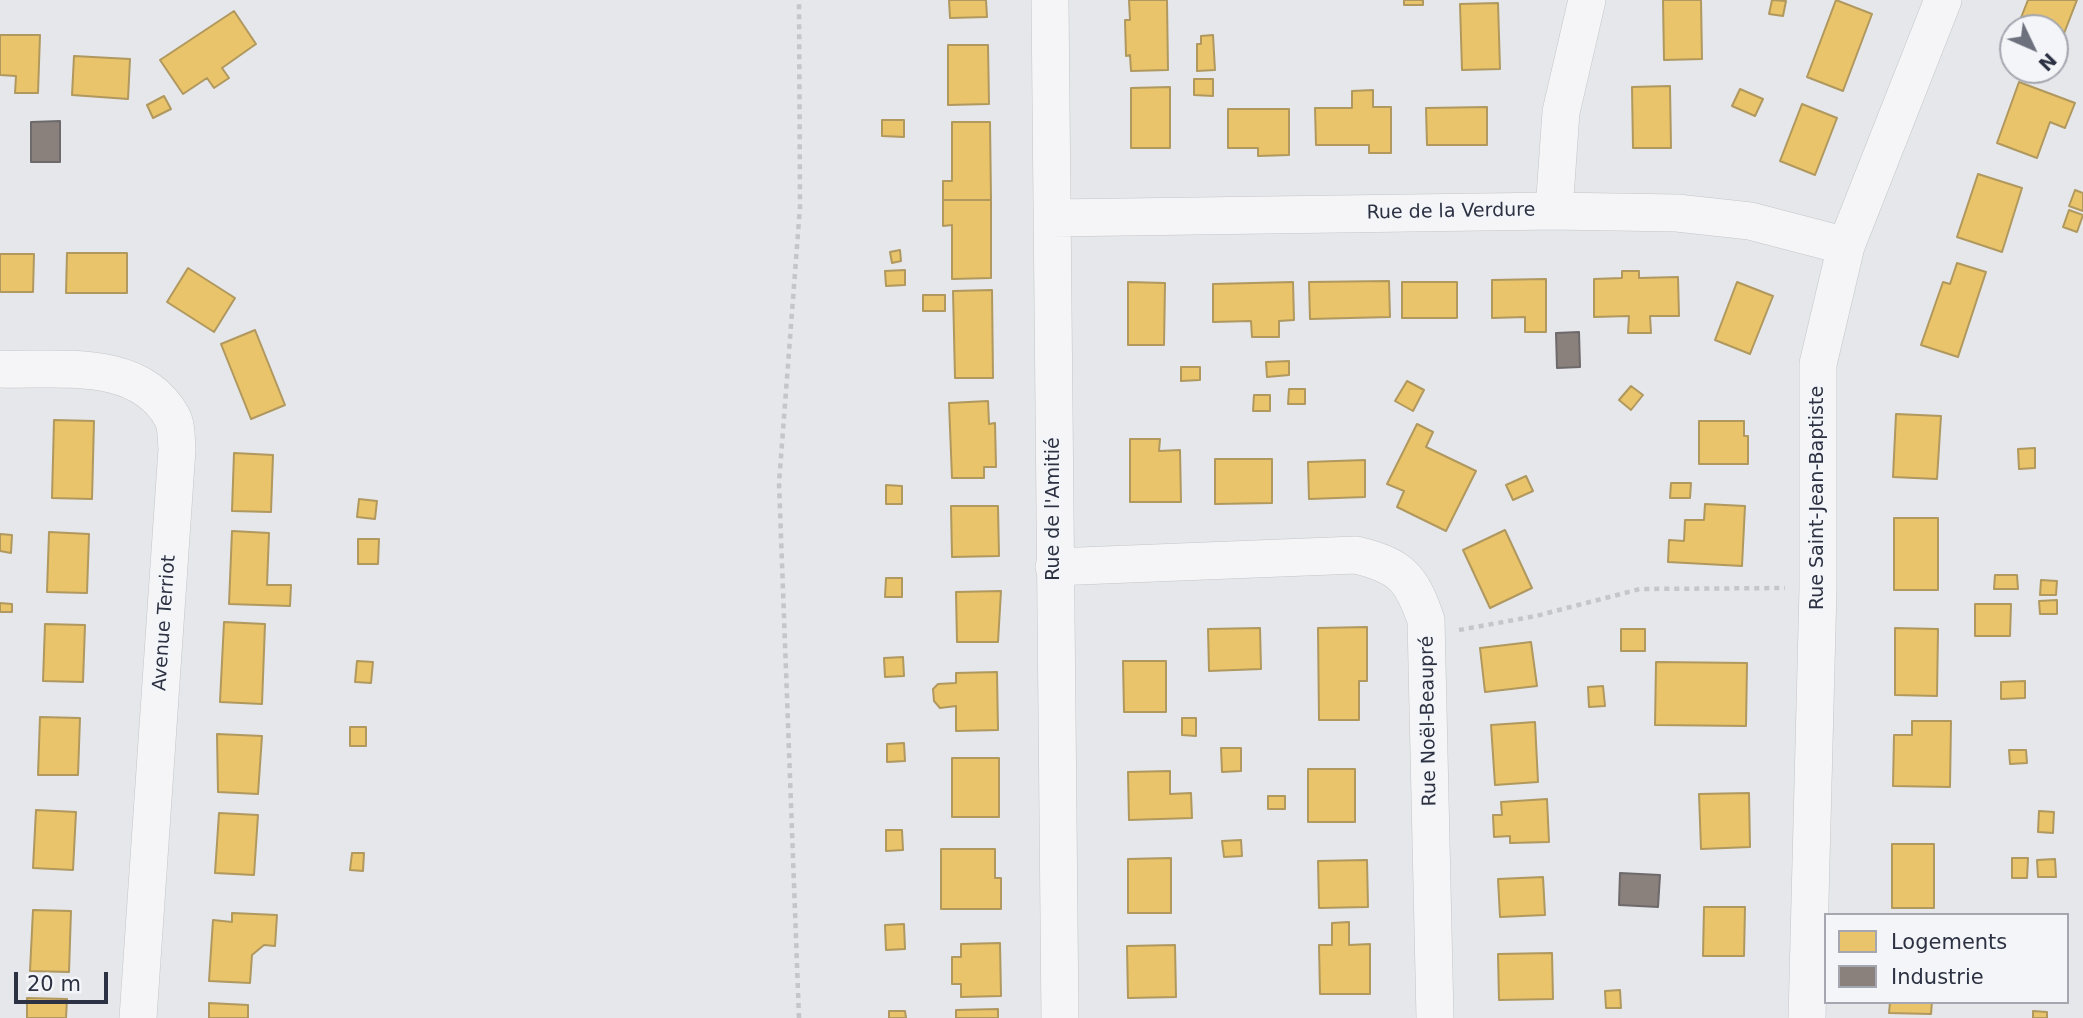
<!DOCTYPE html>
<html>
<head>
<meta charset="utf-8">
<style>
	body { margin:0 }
	#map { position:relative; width:2083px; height:1018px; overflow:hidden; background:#e5e7ea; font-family:"DejaVu Sans",sans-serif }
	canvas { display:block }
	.legend { position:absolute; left:1824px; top:913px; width:245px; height:91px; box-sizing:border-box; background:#f4f5f8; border:2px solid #a4a7b0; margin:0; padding:9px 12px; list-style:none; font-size:21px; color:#2c3243 }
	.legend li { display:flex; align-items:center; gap:14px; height:35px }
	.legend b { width:35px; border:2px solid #a4a7b0 }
	.north { position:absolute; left:1999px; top:14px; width:70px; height:70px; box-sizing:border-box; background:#f4f5f8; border:2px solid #a4a7b0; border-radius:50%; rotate:134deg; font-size:19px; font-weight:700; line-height:28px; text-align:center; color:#2c3243 }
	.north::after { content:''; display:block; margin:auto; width:24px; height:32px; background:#6d717d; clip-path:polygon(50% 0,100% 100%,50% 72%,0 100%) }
	.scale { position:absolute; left:14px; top:972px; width:94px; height:32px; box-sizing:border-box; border:4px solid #2c3243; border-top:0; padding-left:9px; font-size:21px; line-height:24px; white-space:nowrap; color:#2c3243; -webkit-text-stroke:5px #f4f5f8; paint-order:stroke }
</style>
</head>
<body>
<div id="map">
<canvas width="2083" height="1018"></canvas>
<ul class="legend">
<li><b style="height:19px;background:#e9c46a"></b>Logements</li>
<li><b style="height:19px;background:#8a817c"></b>Industrie</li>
</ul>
<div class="north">N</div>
<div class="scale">20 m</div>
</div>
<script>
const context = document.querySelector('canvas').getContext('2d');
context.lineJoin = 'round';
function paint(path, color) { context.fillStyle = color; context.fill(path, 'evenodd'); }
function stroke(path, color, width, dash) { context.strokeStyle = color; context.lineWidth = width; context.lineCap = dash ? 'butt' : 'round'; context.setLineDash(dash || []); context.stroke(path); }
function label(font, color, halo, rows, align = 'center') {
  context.font = font + ' "DejaVu Sans",sans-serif'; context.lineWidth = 7; context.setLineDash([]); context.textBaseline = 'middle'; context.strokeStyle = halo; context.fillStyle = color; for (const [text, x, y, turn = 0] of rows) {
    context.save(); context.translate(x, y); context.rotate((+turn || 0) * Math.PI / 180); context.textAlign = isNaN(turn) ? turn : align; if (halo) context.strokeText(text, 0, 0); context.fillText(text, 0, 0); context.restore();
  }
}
const homes = new Path2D(`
	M949 0H986L987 17 950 18Z
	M1129 0H1167L1168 70 1131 71 1130 55 1126 56 1125 20H1130Z
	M1404 0H1423V5H1404Z
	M1663 0H1701L1702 59 1664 60Z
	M1772 0 1786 1 1783 16 1769 14Z
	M1836 0 1872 14 1843 91 1807 77Z
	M2028 0H2077L2058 49 2055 48V28H2017Z
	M1498 3 1500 69 1462 70 1460 4Z
	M234 11 256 44 222 68 229 78 214 88 207 78 183 94 160 60Z
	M0 35H40L38 93H15L16 76 0 75Z
	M1213 35 1215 70 1197 71V44H1201V36Z
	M948 45H988L989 104 948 105Z
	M74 56 130 59 128 99 72 95Z
	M1194 79H1213V96L1194 95Z
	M2019 82 2075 103 2065 128 2050 122 2037 158 1997 143Z
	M1670 86 1671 148H1633L1632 87Z
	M1170 87V148H1131V88Z
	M1740 89 1763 99 1755 116 1732 106Z
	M1373 90V107H1391V153H1369V145H1316L1315 108H1352V91Z
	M164 96 171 109 153 118 147 105Z
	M1802 104 1837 118 1815 175 1780 161Z
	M1487 107V145H1427L1426 108Z
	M1228 109H1289V155L1258 156V148H1228Z
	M882 120H904V137L882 136Z
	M952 122H990L991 200H943V181H952Z
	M1978 174 2022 188 2002 252 1957 237Z
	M2075 190 2083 193V211L2069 206Z
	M943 200H991V278L952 279V225L943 226Z
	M2069 210 2083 215 2077 232 2063 227Z
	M900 250 901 261 892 263 890 252Z
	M67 253H127V293H66Z
	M0 254H34L33 292H0Z
	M1957 263 1986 272 1958 357 1921 345 1943 282 1950 284Z
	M188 268 235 298 214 332 167 302Z
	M905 270V285L886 286 885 271Z
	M1622 271H1639V278L1678 277 1679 316H1650L1651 333H1628L1629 316 1594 317V279L1622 278Z
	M1546 279V332H1525V317L1492 318V280Z
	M1389 281 1390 317 1310 319 1309 282Z
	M1128 282 1165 283 1164 345H1128Z
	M1293 282 1294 320 1279 321V337H1252L1251 321 1213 322V284Z
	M1402 282H1457V318H1402Z
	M1737 282 1773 296 1750 354 1715 340Z
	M992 290 993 378H955L953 291Z
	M923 295H945V311H923Z
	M255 330 285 405 251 419 221 344Z
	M1289 361V375L1267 377 1266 362Z
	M1181 367H1200V380L1181 381Z
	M1407 381 1424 390 1413 411 1395 401Z
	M1631 386 1643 395 1631 410 1619 400Z
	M1289 389H1305V404H1288Z
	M1254 395H1270V411H1253Z
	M988 401 989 424 995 423 996 467H984V478H952L949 403Z
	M1896 414 1941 416 1937 479 1893 477Z
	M54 420 94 421 92 499 52 498Z
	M1699 421H1744V436H1748V464H1699Z
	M1417 424 1433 432 1426 447 1476 471 1446 531 1397 507 1404 491 1387 484Z
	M1130 439H1160L1159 451 1180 450 1181 502H1130Z
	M2035 448V468L2019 469 2018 449Z
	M234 453 273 455 271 512 232 511Z
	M1215 459H1272V503L1215 504Z
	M1365 460V497L1309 499 1308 462Z
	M1526 476 1533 491 1513 500 1506 485Z
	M1671 483H1691L1690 498H1670Z
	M886 485 902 486V504H886Z
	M359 499 377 501 375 519 357 517Z
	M1705 504 1745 506 1742 566 1668 562 1669 540 1684 541 1685 520H1704Z
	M951 506H998L999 556 952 557Z
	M1894 518H1938V590H1894Z
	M1505 530 1532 588 1490 608 1463 550Z
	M232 531 269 533 267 585H291L290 606 229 604Z
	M49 532 89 534 87 593 47 592Z
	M0 534 12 535 11 553 0 551Z
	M358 539H379L378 564H358Z
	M1995 575H2017L2018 589H1994Z
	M886 578H902V597H885Z
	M2041 580 2057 581 2056 595H2040Z
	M1001 591 998 642H957L956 592Z
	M2057 600V614H2040L2039 601Z
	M0 603 12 604V612H0Z
	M1975 604H2011L2010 636H1975Z
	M224 622 265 624 262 704 220 702Z
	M45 624 85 625 83 682 43 681Z
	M1367 627V681H1359V720H1319L1318 628Z
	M1260 628 1261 669 1209 671 1208 629Z
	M1895 628 1938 629 1937 696 1895 695Z
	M1621 629H1645V651H1621Z
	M1531 642 1537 686 1485 692 1480 648Z
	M903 657 904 676 885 677 884 658Z
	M357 661 373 662 371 683 355 682Z
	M1123 661H1166V712H1124Z
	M1656 662 1747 663 1746 726 1655 725Z
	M997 672 998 730 956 731V706L940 708 934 701 933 689 938 684 956 683V673Z
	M2025 681V698L2001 699V682Z
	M1603 686 1605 706 1589 707 1588 687Z
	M40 717 80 718 78 775H38Z
	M1182 718H1196V736L1182 735Z
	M1912 721H1951L1950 787 1893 786 1894 735H1912Z
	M1535 722 1538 782 1495 785 1491 725Z
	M350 727H366V746H350Z
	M217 734 262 736 258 794 218 792Z
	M904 743 905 761 887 762V744Z
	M1221 748H1241V771L1222 772Z
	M2009 750H2026L2027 763 2010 764Z
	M952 758H999V817H952Z
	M1308 769H1355V822H1308Z
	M1170 771V794L1191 793 1192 818 1129 820 1128 772Z
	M1749 793 1750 847 1701 849 1699 794Z
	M1268 796H1285V809H1268Z
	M1547 799 1549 842 1510 843V836L1494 837 1493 815H1502L1501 802Z
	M36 810 76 812 73 870 33 868Z
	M2039 811 2054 812 2053 833 2038 832Z
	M219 813 258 815 254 875 215 873Z
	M886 830H902L903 850 886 851Z
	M1241 840 1242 856 1224 857 1222 841Z
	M1892 844H1934V908H1892Z
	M941 849H995V878H1001V909H941Z
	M352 853H364L363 871 350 870Z
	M1171 858V913H1128V859Z
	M2012 858H2028L2027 878H2012Z
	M2055 859 2056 877H2038L2037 860Z
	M1367 860 1368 907 1319 908 1318 861Z
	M1543 877 1545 915 1500 917 1498 879Z
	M1704 907H1745L1744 956H1703Z
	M33 910 71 911 69 972 30 971Z
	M232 913 277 915 275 946 264 945 252 955 250 983 209 981 213 920 232 922Z
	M1349 922V945L1370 944V994H1320L1319 945H1332V923Z
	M904 924 905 949 886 950 885 925Z
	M1000 943 1001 996 961 997V984H952V957H961V944Z
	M1175 945 1176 997 1128 998 1127 946Z
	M1552 953 1553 999 1499 1000 1498 954Z
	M1620 990 1621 1008H1606L1605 991Z
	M27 998 67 999 66 1018H27Z
	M1890 1002H1932L1931 1014 1889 1013Z
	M209 1003 248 1005V1018H209Z
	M998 1009V1018H956V1010Z
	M889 1011H905L906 1018H889Z
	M2033 1011 2047 1012V1018H2033Z`);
const industry = new Path2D(`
	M60 121V162H31V122Z
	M1579 332 1580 367 1557 368 1556 333Z
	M1620 873 1660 875 1658 907 1619 905Z`);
const path = new Path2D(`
	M1459 630 1536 616 1640 589 1785 588
	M799 1018 779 483 800 207 799 0`);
const minor = new Path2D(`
	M1050 0 1060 1018
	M1554 211 1561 112 1587 0
	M1053 218 1554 211 1677 213 1750 221 1846 246
	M0 369C58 371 139 357 172 417 177 426 176 439 177 449L138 1018
	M1054 567 1356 555C1401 566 1411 577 1426 620L1435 1018
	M1807 1018 1818 588V364L1846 246 1943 0`);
const streetNames = [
	["Rue de la Verdure",1451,212,-1],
	["Rue Saint-Jean-Baptiste",1818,498,-90],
	["Rue de l'Amitié",1054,509,-90],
	["Avenue Terriot",165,623,-86],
	["Rue Noël-Beaupré",1429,721,-91]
];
paint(homes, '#e9c46a');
stroke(homes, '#b0985e', 2);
paint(industry, '#8a817c');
stroke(industry, '#6e696b', 2);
stroke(minor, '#c3c5c8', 38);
stroke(path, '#c5c5ca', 4.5, [5, 5]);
stroke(minor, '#f5f5f7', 37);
label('19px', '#2c3243', '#f4f5f8', streetNames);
</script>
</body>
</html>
